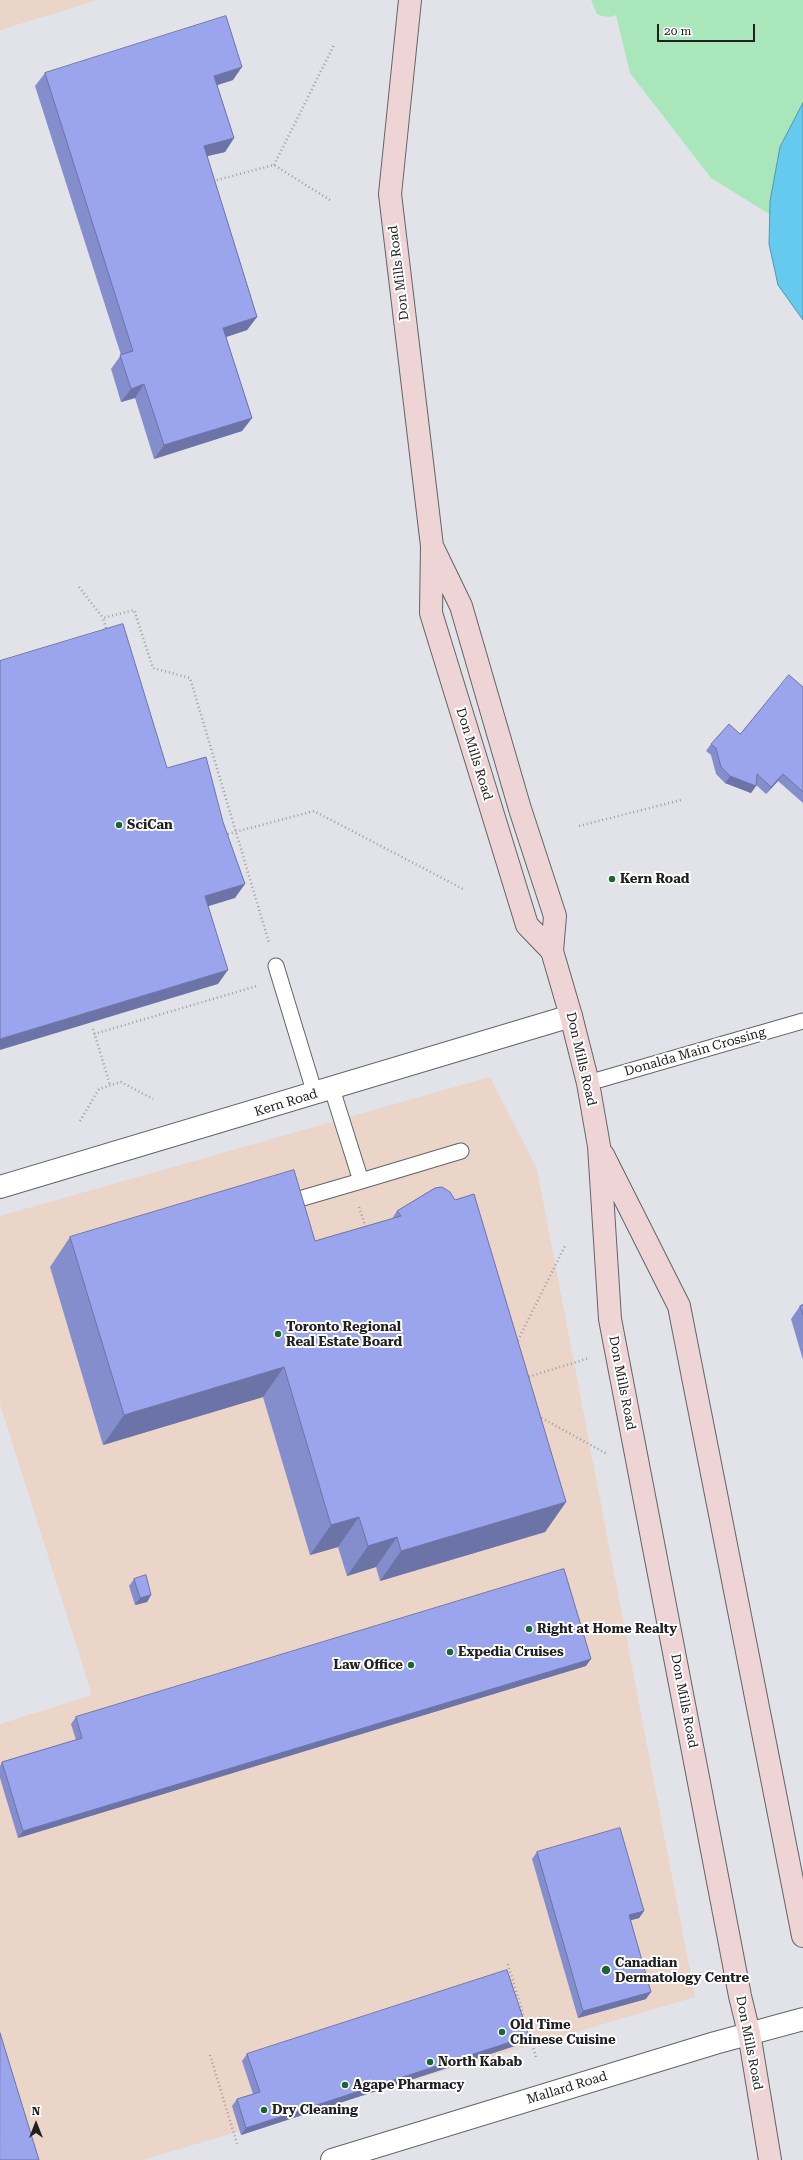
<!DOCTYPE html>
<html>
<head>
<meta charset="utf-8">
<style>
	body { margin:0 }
	#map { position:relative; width:803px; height:2160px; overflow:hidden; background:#e2e3e8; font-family:"Roboto Serif",serif }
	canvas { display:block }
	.north { position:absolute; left:16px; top:2104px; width:40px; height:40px; -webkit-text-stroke:3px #fff; paint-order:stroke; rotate:0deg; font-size:11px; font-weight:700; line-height:16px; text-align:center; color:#202022 }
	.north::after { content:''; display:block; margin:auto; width:14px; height:18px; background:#202022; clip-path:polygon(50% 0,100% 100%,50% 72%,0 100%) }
	.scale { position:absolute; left:657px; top:24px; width:98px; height:18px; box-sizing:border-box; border:2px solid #202022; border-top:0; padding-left:5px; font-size:12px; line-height:14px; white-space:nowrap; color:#202022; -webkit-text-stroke:3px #fff; paint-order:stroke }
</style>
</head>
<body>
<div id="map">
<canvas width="803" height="2160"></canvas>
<div class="north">N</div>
<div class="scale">20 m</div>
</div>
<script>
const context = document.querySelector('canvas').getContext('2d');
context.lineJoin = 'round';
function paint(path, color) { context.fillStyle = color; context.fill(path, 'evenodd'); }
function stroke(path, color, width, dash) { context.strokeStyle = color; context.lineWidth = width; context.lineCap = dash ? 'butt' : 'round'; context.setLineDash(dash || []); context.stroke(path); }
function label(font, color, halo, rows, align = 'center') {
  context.font = font + ' "Roboto Serif",serif'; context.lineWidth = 4; context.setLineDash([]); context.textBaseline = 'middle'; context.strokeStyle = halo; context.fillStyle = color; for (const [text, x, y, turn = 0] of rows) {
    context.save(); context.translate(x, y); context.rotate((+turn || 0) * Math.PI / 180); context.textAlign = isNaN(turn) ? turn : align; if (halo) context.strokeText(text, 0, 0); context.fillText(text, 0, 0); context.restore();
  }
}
const commercial = new Path2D(`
	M0 0H98L0 30Z
	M490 1077 537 1169 695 1997 142 2160H0V1724L92 1695 0 1404V1216Z`);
const green = new Path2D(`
	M591 0H803V235L711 178 630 73 616 15C609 18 604 17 597 14Z`);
const water = new Path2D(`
	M803 103V320L778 285 769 244 770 201 780 147Z`);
const path = new Path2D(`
	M274 165 334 45
	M213 181 274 165 330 200
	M79 587 103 618
	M107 632 103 618 134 610 153 668 190 678 269 943
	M579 826 681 800
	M224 835 314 811 465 890
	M93 1029 110 1085
	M94 1034 257 986
	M80 1121 99 1089 121 1082 153 1099
	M359 1207 366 1228
	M516 1344 566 1244
	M525 1378 589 1358
	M538 1416 607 1454
	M508 1964 536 2057
	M210 2055 238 2147`);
const lane = new Path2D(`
	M276 966 315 1094
	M588 1083 803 1021
	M332 1089 361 1181 461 1151
	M289 1202 361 1181`);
const street = new Path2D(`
	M0 1187 571 1016
	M332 2160 715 2043 803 2019`);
const secondary = new Path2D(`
	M410 0 390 194 432 546 431 613 527 925 552 951
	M432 546 461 606 520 809 555 916 552 951 571 1016 588 1083 599 1146 610 1319 740 1996 749 2033 770 2160
	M603 1155 679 1306 803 1936`);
const wall = new Path2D(`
	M45 73 233 80 217 85 234 138 225 152 207 156 257 317 247 330 226 337 252 418 242 431 154 459 135 398 121 402 111 369 121 355 35 86Z
	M803 687V803L778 781 766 794 756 785V786L751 793 725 783 716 774 711 755 706 751 711 744 740 734Z
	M435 1188 566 1502 545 1532 380 1581 376 1567 347 1576 338 1547 310 1555 263 1397 103 1445 50 1267 70 1237 315 1241 392 1219 397 1211Z
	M803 1305V1360L791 1319 800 1306Z
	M134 1579 151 1595 147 1602 135 1605 129 1586Z
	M586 1666 18 1838 0 1778V1766L2 1762 76 1740 71 1724 76 1717Z
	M537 1852 644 1911 639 1918 631 1920 646 1999 578 2018 532 1859Z
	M529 2036 524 2043 241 2135 232 2106 237 2099 253 2094 242 2061 247 2054Z`);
const shadedWall = new Path2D(`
	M242 67 233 80 205 89 214 76Z
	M234 138 225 152 195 159 204 146Z
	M257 317 247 330 214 341 223 328Z
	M144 384 135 398 121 402 131 389Z
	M252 418 242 431 154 459 164 445Z
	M783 774 778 781 766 794 771 787Z
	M730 776 756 786 751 793 725 783Z
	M245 884 235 898 196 910 205 896Z
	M228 970 218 984 0 1050V1039Z
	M284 1367 263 1397 103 1445 124 1415Z
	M566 1502 545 1532 380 1581 401 1551Z
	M359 1517 338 1547 310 1555 331 1525Z
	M397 1537 376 1567 347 1576 368 1546Z
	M151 1595 147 1602 135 1605 140 1598Z
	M591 1659 586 1666 18 1838 23 1831Z
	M644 1911 639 1918 624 1922 629 1915Z
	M651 1992 646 1999 578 2018 583 2011Z
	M529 2036 524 2043 241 2135 246 2128Z`);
const building = new Path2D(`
	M226 16 242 67 214 76 234 138 204 146 257 317 223 328 252 418 164 445 144 384 131 389 120 355 133 351 45 73Z
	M123 624 167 768 206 757 223 822 245 884 205 896 228 970 0 1039V661Z
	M789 675 803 687V792L783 774 771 787 757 774 756 786 730 776 721 767 716 748 711 744 729 724 740 734Z
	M294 1170 315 1241 401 1216 397 1211 435 1188 442 1187 450 1192 455 1200 474 1194 566 1502 401 1551 397 1537 368 1546 359 1517 331 1525 284 1367 124 1415 70 1237Z
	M803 1305V1315L800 1306Z
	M564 1569 591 1659 23 1831 2 1762 82 1738 76 1717Z
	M146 1575 151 1595 140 1598 134 1579Z
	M620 1828 644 1911 629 1915 651 1992 583 2011 537 1852Z
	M507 1970 529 2036 246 2128 237 2099 260 2092 247 2054Z
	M0 2033 39 2160H0Z`);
const markers = [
	[119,825,4,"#1c6633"],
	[612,879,4,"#1c6633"],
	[278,1334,4,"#1c6633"],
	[529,1629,4,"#1c6633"],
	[450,1652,4,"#1c6633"],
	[411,1665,4,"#1c6633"],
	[606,1970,5,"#1c6633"],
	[502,2032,4,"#1c6633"],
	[430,2062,4,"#1c6633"],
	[345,2085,4,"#1c6633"],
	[264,2110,4,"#1c6633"]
];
const streetNames = [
	["Don Mills Road",399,273,-97],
	["Don Mills Road",474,754,73],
	["Donalda Main Crossing",695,1052,-16],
	["Don Mills Road",581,1059,77],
	["Kern Road",286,1103,-17],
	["Don Mills Road",622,1383,79],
	["Don Mills Road",684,1701,79],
	["Don Mills Road",749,2043,79],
	["Mallard Road",567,2088,-17]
];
const poiNames = [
	["SciCan",127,825],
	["Kern Road",620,879],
	["Toronto Regional",286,1327],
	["Real Estate Board",286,1342],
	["Right at Home Realty",537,1629],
	["Expedia Cruises",458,1652],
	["Law Office",403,1665,"right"],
	["Canadian",615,1963],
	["Dermatology Centre",615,1978],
	["Old Time",510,2025],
	["Chinese Cuisine",510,2040],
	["North Kabab",438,2062],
	["Agape Pharmacy",353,2085],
	["Dry Cleaning",272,2110]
];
paint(commercial, '#ebd4c8');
paint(green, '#a9e7ba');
paint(water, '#65caee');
stroke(water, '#5097b1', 1);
stroke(lane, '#636468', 17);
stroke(street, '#636468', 24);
stroke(secondary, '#636468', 24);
stroke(path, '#9d9ea2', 2.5, [1, 3]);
stroke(lane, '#fff', 15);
stroke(street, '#fff', 22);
stroke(secondary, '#efd4d5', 22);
paint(wall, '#848ecd');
paint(shadedWall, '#6c74a7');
paint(building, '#9aa5ee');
stroke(building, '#6c74a7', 1);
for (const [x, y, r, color] of markers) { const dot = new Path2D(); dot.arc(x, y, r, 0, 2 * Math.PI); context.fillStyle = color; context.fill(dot); stroke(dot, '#fff', 1.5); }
label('13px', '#202022', '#fff', streetNames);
label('bold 13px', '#202022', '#fff', poiNames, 'left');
</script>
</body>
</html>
